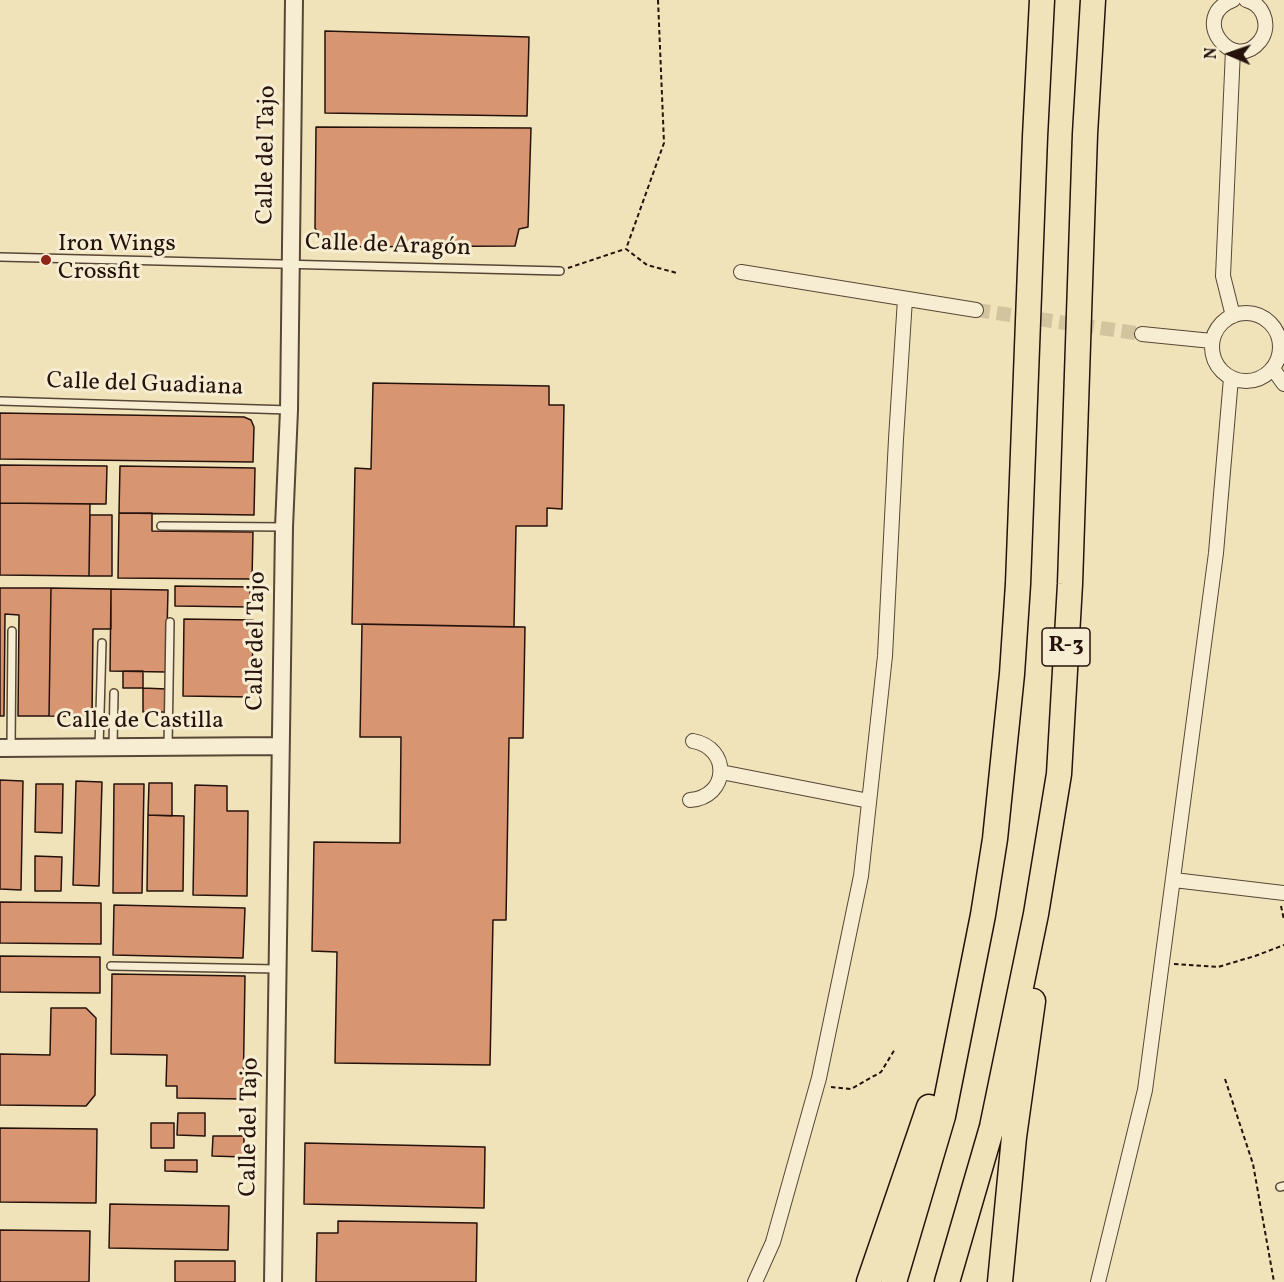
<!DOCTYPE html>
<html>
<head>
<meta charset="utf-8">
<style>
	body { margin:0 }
	#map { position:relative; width:1284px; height:1282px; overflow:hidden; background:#f1e3b9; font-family:Vollkorn,serif }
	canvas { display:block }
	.north { position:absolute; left:1200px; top:24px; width:60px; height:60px; -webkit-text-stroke:4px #f6edd2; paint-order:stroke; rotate:272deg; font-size:16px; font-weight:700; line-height:24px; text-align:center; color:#25120b }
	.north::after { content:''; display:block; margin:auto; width:21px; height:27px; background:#25120b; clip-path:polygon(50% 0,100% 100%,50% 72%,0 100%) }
</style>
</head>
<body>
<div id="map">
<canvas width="1284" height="1282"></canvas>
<div class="north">N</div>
</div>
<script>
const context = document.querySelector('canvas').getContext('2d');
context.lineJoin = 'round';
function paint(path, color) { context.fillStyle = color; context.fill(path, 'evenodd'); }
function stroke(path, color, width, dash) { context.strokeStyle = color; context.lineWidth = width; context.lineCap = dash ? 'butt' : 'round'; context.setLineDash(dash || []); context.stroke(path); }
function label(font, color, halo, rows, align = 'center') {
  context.font = font + ' Vollkorn,serif'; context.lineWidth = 6; context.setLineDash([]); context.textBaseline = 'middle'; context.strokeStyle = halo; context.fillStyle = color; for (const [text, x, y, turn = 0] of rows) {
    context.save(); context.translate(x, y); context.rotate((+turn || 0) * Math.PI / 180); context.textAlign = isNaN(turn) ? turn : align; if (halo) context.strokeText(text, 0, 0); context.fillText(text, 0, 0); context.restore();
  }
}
const building = new Path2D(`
	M325 31 529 37 527 116 325 113Z
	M316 127 531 128 528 227 519 229 515 246 326 247 315 228Z
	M373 383 549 386V405H564L562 509 547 508V526H516L514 627 352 624 355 468 371 469Z
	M0 413 244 417 251 420 254 427 253 462 0 459Z
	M0 465 107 466 106 504 0 503Z
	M120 466 255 468 254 515 119 513Z
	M0 503 90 504 89 576 0 575Z
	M119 513H152V531L253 532 252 579 118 578Z
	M90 515H112V576H89Z
	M175 586 250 587V607L175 606Z
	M0 588H51L49 716H18L19 615 5 614 4 716H0Z
	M51 588 111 589V629H93L92 717 49 716Z
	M111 589 168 590 166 672 110 671Z
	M184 619 253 620 252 697 183 696Z
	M362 624 525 627 523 738H509L506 920H493L490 1065 335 1063 337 952 312 951 314 842 400 843 401 737H360Z
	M123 671H143V688H123Z
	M143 688 166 689V712H143Z
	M0 780 23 781 21 890 0 889Z
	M76 781 102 782 99 886 73 885Z
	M149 783H172V816L148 815Z
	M36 784H63L62 833 35 832Z
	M114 784H144L142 893H113Z
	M195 785 227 786V811H248L247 896 193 895Z
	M148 815 184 816 183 891H147Z
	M35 856 62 857 61 891H35Z
	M0 902 101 903V944L0 943Z
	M114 905 245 908 243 958 113 955Z
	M0 956 100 957V993L0 992Z
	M112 974 245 976 243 1099 177 1098V1086H166L167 1055 111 1054Z
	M51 1008H86L96 1018 95 1095 86 1106 0 1105V1054L50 1055Z
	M178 1113H205V1136L177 1135Z
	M151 1123H174V1148H151Z
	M0 1128 97 1129 96 1203 0 1202Z
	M213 1136H244V1157L212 1156Z
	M305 1143 485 1147 484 1208 304 1204Z
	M165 1160H197V1172L165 1171Z
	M110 1204 229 1206 228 1250 109 1248Z
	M338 1221 477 1223 476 1282H316L317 1233H338Z
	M0 1230 90 1231 89 1282H0Z
	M175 1261H235V1282H175Z`);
const minorTunnel = new Path2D(`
	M976 310 1142 334`);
const path = new Path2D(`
	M658 0 664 143 626 249 647 265 677 273
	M568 268 625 249
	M1281 906 1284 920
	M1174 964 1218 967 1255 956 1284 945
	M1225 1079 1253 1164 1274 1282
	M831 1087 851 1089 881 1072 895 1049`);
const service = new Path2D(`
	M0 257 560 271
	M0 401 289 410
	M161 526 284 527
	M113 747 114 693
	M168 747 170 622
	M11 748 12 631
	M99 748 102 643
	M111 966 277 969
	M1280 1187 1284 1186`);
const minor = new Path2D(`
	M1233 0C1188 17 1233 75 1260 41 1266 33 1267 23 1263 14 1260 7 1254 2 1246 0
	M741 272 976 310
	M1212 347a34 34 0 1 1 68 0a34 34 0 1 1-68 0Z
	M1233 316 1223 276 1233 50
	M1142 334 1212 341
	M1273 369 1284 384
	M721 772 869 801
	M690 800C729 797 731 748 693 741
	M1174 880 1284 893
	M755 1282 773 1242 819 1078 861 876 885 656 896 439 905 299
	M1098 1282 1145 1090 1216 553 1231 378`);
const tertiary = new Path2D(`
	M0 748 280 746
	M273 1282 284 527 289 410 294 0`);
const motorway = new Path2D(`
	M869 1282 929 1107
	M894 1282 943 1116 983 915 995 839 1012 674 1018 584 1035 137 1042 0
	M947 1282 992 1127 1036 914 1059 774 1070 584 1085 134 1093 0
	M1000 1282 1014 1137 1033 1001`);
const markers = [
	[46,260,6,"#8f2418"]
];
const shields = [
	[1066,647,48]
];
const shieldNames = [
	["R-3",1066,647]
];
const streetNames = [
	["Calle del Tajo",268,155,-89],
	["Calle de Aragón",388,247,2],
	["Calle del Guadiana",145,386,2],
	["Calle del Tajo",258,641,-89],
	["Calle de Castilla",140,723],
	["Calle del Tajo",251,1127,-89]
];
const poiNames = [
	["Iron Wings",58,246],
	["Crossfit",58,274]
];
paint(building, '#d89572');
stroke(building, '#25120b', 1.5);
stroke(minorTunnel, '#d2c49f', 14, [14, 7]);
stroke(service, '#584636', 10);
stroke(minor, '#584636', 16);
stroke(tertiary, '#584636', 20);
stroke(motorway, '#25120b', 27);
stroke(path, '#25120b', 2, [4.5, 3]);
stroke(service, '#f6edd2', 7);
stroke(minor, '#f6edd2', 14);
stroke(tertiary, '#f6edd2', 16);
stroke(motorway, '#f1e3b9', 24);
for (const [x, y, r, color] of markers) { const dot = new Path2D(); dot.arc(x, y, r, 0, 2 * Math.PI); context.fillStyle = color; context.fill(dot); stroke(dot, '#f6edd2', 2); }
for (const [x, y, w] of shields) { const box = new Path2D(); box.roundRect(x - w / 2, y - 19, w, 38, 4.5); context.fillStyle = '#f6edd2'; context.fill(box); stroke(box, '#25120b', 1.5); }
label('bold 22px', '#25120b', null, shieldNames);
label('24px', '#25120b', '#f6edd2', streetNames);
label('24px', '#25120b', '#f6edd2', poiNames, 'left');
</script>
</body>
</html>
